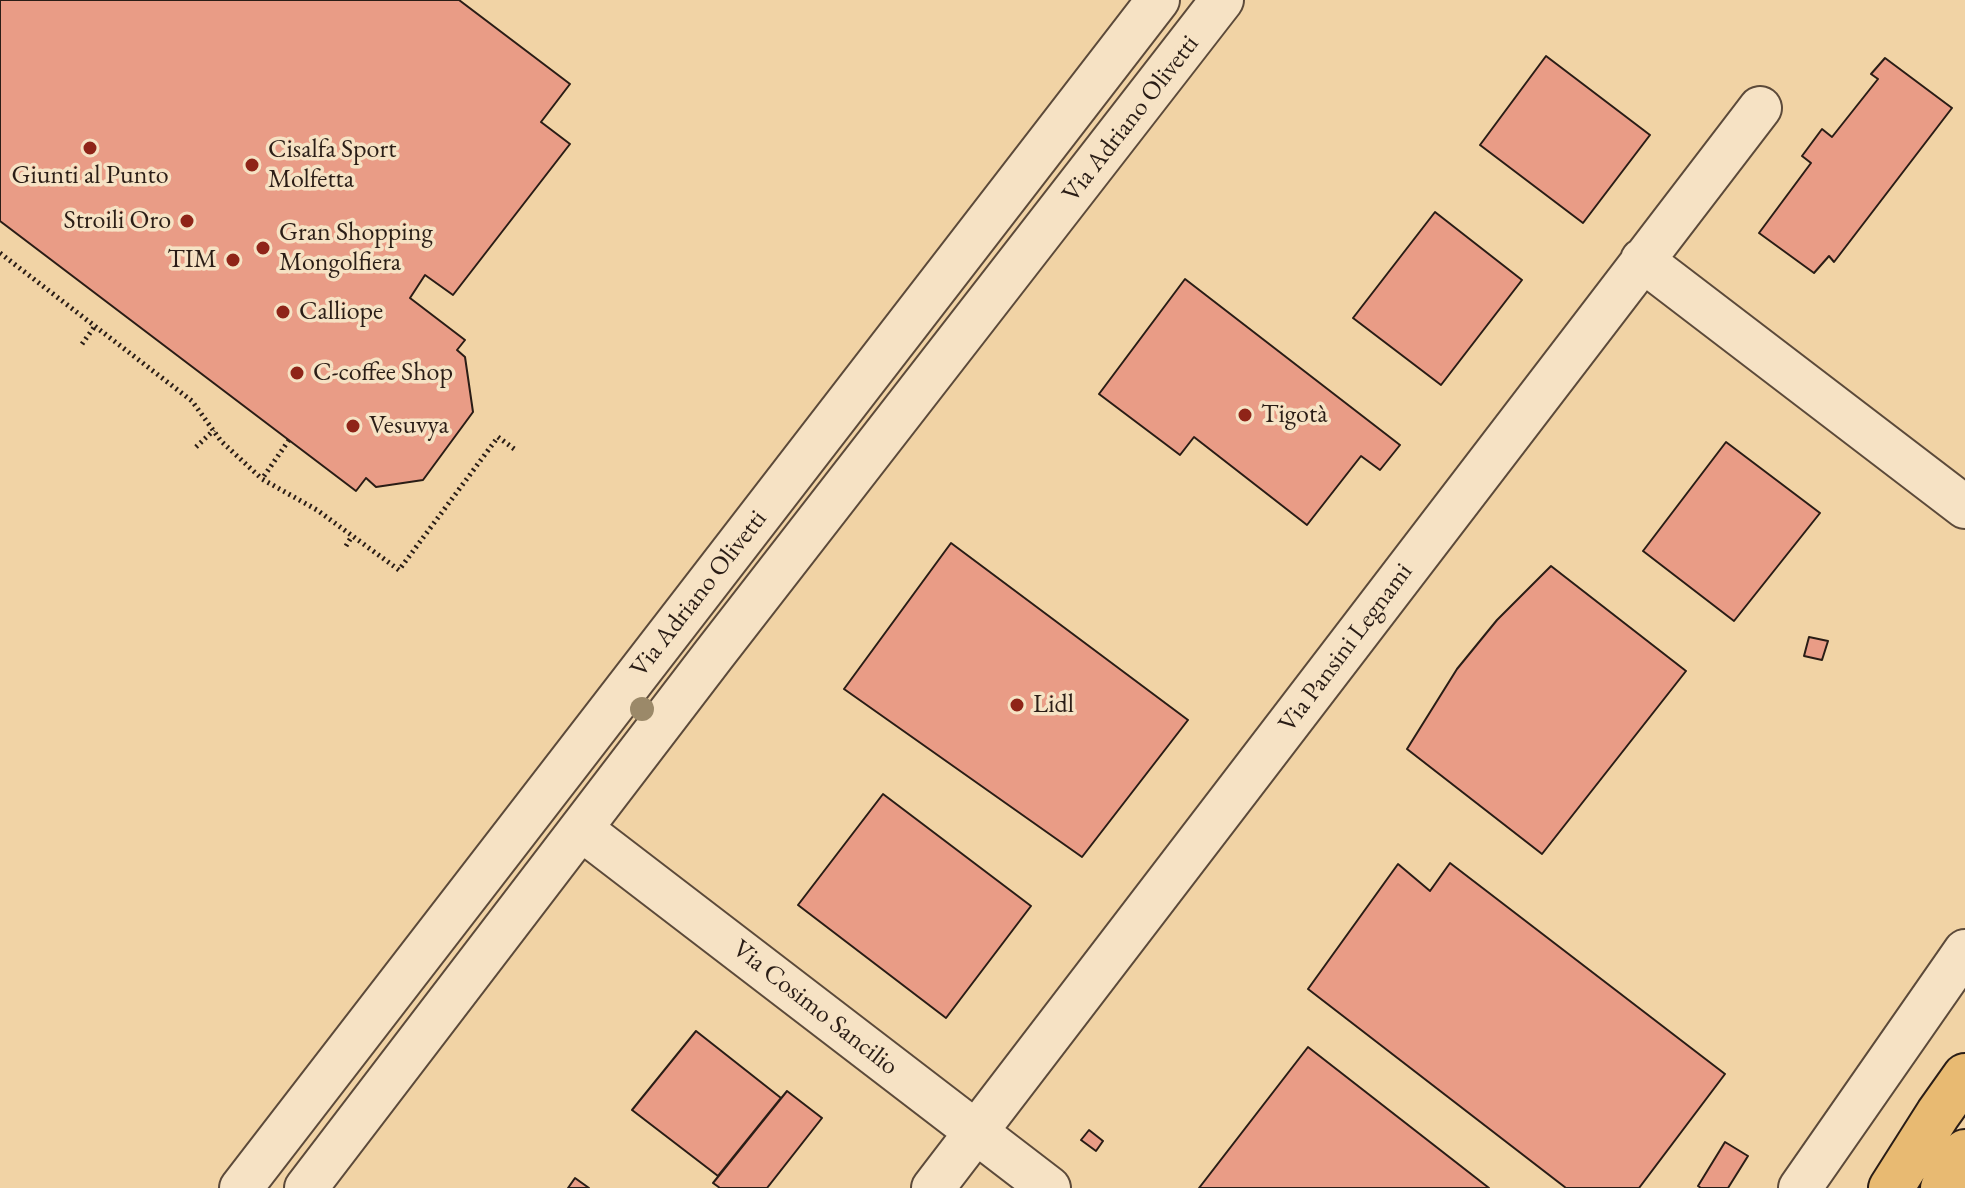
<!DOCTYPE html>
<html>
<head>
<meta charset="utf-8">
<style>
	body { margin:0 }
	canvas { display:block; background:#f1d3a5 }
</style>
</head>
<body>
<canvas width="1965" height="1188"></canvas>
<script>
const context = document.querySelector('canvas').getContext('2d');
context.lineJoin = 'round';
function paint(path, color) { context.fillStyle = color; context.fill(path, 'evenodd'); }
function stroke(path, color, width, dash) { context.strokeStyle = color; context.lineWidth = width; context.lineCap = dash ? 'butt' : 'round'; context.setLineDash(dash || []); context.stroke(path); }
function label(font, color, halo, rows, align = 'center') {
  context.font = font + ' "EB Garamond",serif'; context.lineWidth = 7; context.setLineDash([]); context.textBaseline = 'middle'; context.strokeStyle = halo; context.fillStyle = color; for (const [text, x, y, turn = 0] of rows) {
    context.save(); context.translate(x, y); context.rotate((+turn || 0) * Math.PI / 180); context.textAlign = isNaN(turn) ? turn : align; if (halo) context.strokeText(text, 0, 0); context.fillText(text, 0, 0); context.restore();
  }
}
const building = new Path2D(`
	M0 0H459L570 84 541 122 570 144 453 295 425 275 410 298 465 340 457 350 465 357 473 412 423 480 376 487 366 478 356 491 0 221Z
	M1546 56 1650 135 1583 223 1480 145Z
	M1885 58 1952 108 1834 262 1829 256 1814 273 1759 233 1811 163 1802 156 1822 129 1832 137 1878 79 1871 74Z
	M1435 212 1522 280 1441 385 1353 318Z
	M1185 279 1400 445 1380 470 1361 456 1307 525 1194 437 1180 455 1099 394Z
	M1726 442 1820 513 1734 621 1643 551Z
	M951 543 1188 720 1082 857 844 689Z
	M1551 566 1686 671 1542 854 1407 749 1457 669 1497 620Z
	M1809 637 1828 641 1822 660 1804 656Z
	M883 794 1031 906 946 1018 798 905Z
	M1450 863 1725 1074 1639 1188H1566L1308 989 1398 864 1430 891Z
	M696 1031 781 1098 718 1176 632 1110Z
	M1308 1047 1489 1188H1199Z
	M787 1091 822 1118 767 1188H720L713 1183Z
	M1089 1130 1103 1141 1096 1151 1081 1140Z
	M1725 1142 1748 1156 1728 1188H1701L1698 1186Z
	M575 1178 589 1188H568Z`);
const path = new Path2D(`
	M0 253 192 401 221 441 262 479
	M82 344 95 326
	M289 440 262 479 317 510 399 570 498 437 517 451
	M196 447 214 430
	M346 546 352 536`);
const minor = new Path2D(`
	M1642 260 1965 507
	M581 829 1049 1188
	M241 1188 1158 0
	M306 1188 715 653 1222 0
	M933 1188 1760 108
	M1800 1188 1965 951`);
const highway = new Path2D(`
	M1891 1188 1938 1114 1965 1076
	M1943 1188 1965 1152`);
const trees = [
	[642,709]
];
const markers = [
	[90,148,8,"#8f2418"],
	[252,165,8,"#8f2418"],
	[187,221,8,"#8f2418"],
	[263,248,8,"#8f2418"],
	[233,260,8,"#8f2418"],
	[283,312,8,"#8f2418"],
	[297,373,8,"#8f2418"],
	[1245,415,8,"#8f2418"],
	[353,426,8,"#8f2418"],
	[1017,705,8,"#8f2418"]
];
const streetNames = [
	["Via Adriano Olivetti",1131,119,-52],
	["Via Adriano Olivetti",699,594,-52],
	["Via Pansini Legnami",1346,648,-53],
	["Via Cosimo Sancilio",815,1008,38]
];
const poiNames = [
	["Cisalfa Sport",268,150],
	["Molfetta",268,180],
	["Giunti al Punto",90,176,"center"],
	["Stroili Oro",171,221,"right"],
	["Gran Shopping",279,233],
	["Mongolfiera",279,263],
	["TIM",217,260,"right"],
	["Calliope",299,312],
	["C-coffee Shop",313,373],
	["Tigotà",1261,415],
	["Vesuvya",369,426],
	["Lidl",1033,705]
];
paint(building, '#e99c86');
stroke(building, '#2a1d16', 2);
stroke(minor, '#5c4a3a', 46);
stroke(highway, '#2a1d16', 48);
stroke(path, '#2a1d16', 5, [2, 4]);
stroke(minor, '#f6e2c4', 42);
stroke(highway, '#e8ba72', 44);
context.fillStyle = '#9b8969';
for (const [x, y] of trees) { context.beginPath(); context.arc(x, y, 12, 0, 2 * Math.PI); context.fill(); }
for (const [x, y, r, color] of markers) { const dot = new Path2D(); dot.arc(x, y, r, 0, 2 * Math.PI); context.fillStyle = color; context.fill(dot); stroke(dot, '#f6e2c4', 3); }
label('26px', '#2a1d16', '#f6e2c4', streetNames);
label('26px', '#2a1d16', '#f6e2c4', poiNames, 'left');
</script>
</body>
</html>
